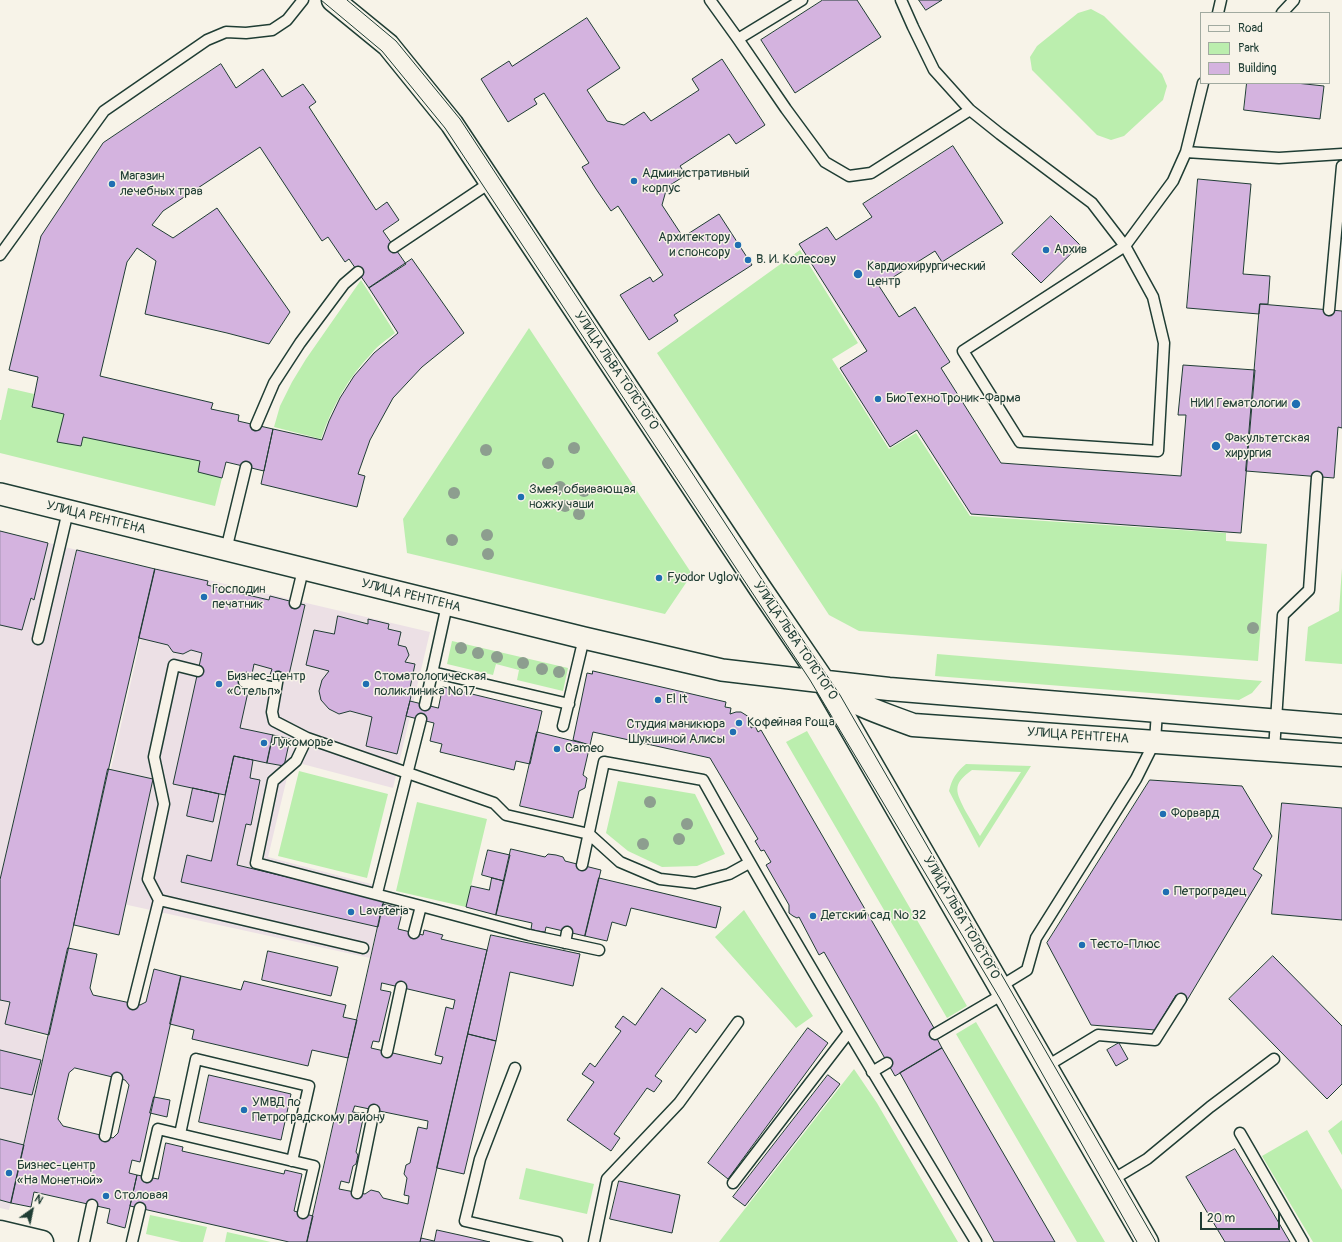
<!DOCTYPE html>
<html>
<head>
<meta charset="utf-8">
<style>
	body { margin:0 }
	#map { position:relative; width:1342px; height:1242px; overflow:hidden; background:#f7f3e8; font-family:Pangolin,sans-serif }
	canvas { display:block }
	.legend { position:absolute; left:1200px; top:12px; width:130px; height:72px; box-sizing:border-box; background:#f7f3e8; border:1px solid #a1aaa0; margin:0; padding:5px 7px; list-style:none; font-size:12px; color:#1f3d34 }
	.legend li { display:flex; align-items:center; gap:8px; height:20px }
	.legend b { width:20px; border:1px solid #a1aaa0 }
	.north { position:absolute; left:12px; top:1190px; width:40px; height:40px; -webkit-text-stroke:3px #f7f3e8; paint-order:stroke; rotate:33deg; font-size:11px; font-weight:700; line-height:16px; text-align:center; color:#1f3d34 }
	.north::after { content:''; display:block; margin:auto; width:14px; height:18px; background:#1f3d34; clip-path:polygon(50% 0,100% 100%,50% 72%,0 100%) }
	.scale { position:absolute; left:1200px; top:1212px; width:80px; height:18px; box-sizing:border-box; border:2px solid #1f3d34; border-top:0; padding-left:5px; font-size:12px; line-height:14px; white-space:nowrap; color:#1f3d34; -webkit-text-stroke:3px #f7f3e8; paint-order:stroke }
</style>
</head>
<body>
<div id="map">
<canvas width="1342" height="1242"></canvas>
<ul class="legend">
<li><b style="height:5px;background:#f7f3e8"></b>Road</li>
<li><b style="height:11px;background:#bbeeae"></b>Park</li>
<li><b style="height:11px;background:#d4b3df"></b>Building</li>
</ul>
<div class="north">N</div>
<div class="scale">20 m</div>
</div>
<script>
const context = document.querySelector('canvas').getContext('2d');
context.lineJoin = 'round';
function paint(path, color) { context.fillStyle = color; context.fill(path, 'evenodd'); }
function stroke(path, color, width, dash) { context.strokeStyle = color; context.lineWidth = width; context.lineCap = dash ? 'butt' : 'round'; context.setLineDash(dash || []); context.stroke(path); }
function label(font, color, halo, rows, align = 'center') {
  context.font = font + ' Pangolin,sans-serif'; context.lineWidth = 3; context.setLineDash([]); context.textBaseline = 'middle'; context.strokeStyle = halo; context.fillStyle = color; for (const [text, x, y, turn = 0] of rows) {
    context.save(); context.translate(x, y); context.rotate((+turn || 0) * Math.PI / 180); context.textAlign = isNaN(turn) ? turn : align; if (halo) context.strokeText(text, 0, 0); context.fillText(text, 0, 0); context.restore();
  }
}
const built = new Path2D(`
	M0 531 77 550 0 880Z
	M157 568 430 632 393 788 291 761 268 857 386 888 370 958 82 895Z
	M0 1000 10 1002 5 1024 47 1037 9 1210 0 1208Z`);
const green = new Path2D(`
	M1091 9 1104 16 1162 74 1167 86 1163 100 1124 136 1111 140 1097 135 1032 70 1030 57 1037 46 1078 13Z
	M800 250 858 343 832 359 889 449 916 433 970 516 1226 533V541L1267 544 1258 661 859 631 829 615 657 353Z
	M361 280 395 333C388 339 378 345 372 353 348 378 332 406 321 439L274 427 280 406 292 382 306 359Z
	M529 328 692 574 665 614 407 553 403 519Z
	M8 388 34 394 32 407 64 414 58 442 81 446 83 437 200 461 198 472 222 478 215 506 0 453V420H1Z
	M1342 568V664L1305 661 1308 627 1339 611Z
	M452 641 568 668 563 691 517 680 519 670 496 664 493 675 447 664Z
	M937 654 1262 681 1252 693 1239 700 935 676Z
	M807 731 967 1006 947 1018 786 742Z
	M966 764 1031 766 979 848 949 791C952 779 956 772 966 764ZM972 770 1021 772 980 836C975 828 971 820 966 812 956 792 951 785 972 770Z
	M299 771 388 794 367 878 278 856Z
	M618 781 695 794 725 854 697 866 662 867 628 851 606 833Z
	M417 802 487 819 466 907 396 891Z
	M744 910 813 1016 796 1028 715 937Z
	M976 1022 1105 1242H1077L956 1034Z
	M854 1069 877 1103 958 1242H719Z
	M1342 1120V1155L1328 1131Z
	M1307 1130 1342 1190V1242H1313L1262 1156Z
	M526 1168 594 1184 587 1214 519 1199Z
	M150 1215 207 1227 203 1242H181L146 1234Z
	M227 1232 271 1242H225Z`);
const building = new Path2D(`
	M823 0H857L881 37 795 93 761 40Z
	M919 0H942L926 10Z
	M587 18 620 68 587 90 607 121 624 125 644 112 651 121 699 90 692 79 722 59 765 125 736 144 729 134 680 166 686 175 667 187 662 205 683 237 719 214 752 265 674 315 678 321 649 340 620 295 650 277 653 282 663 275 618 206 611 211 596 189 582 167 589 163 544 93 534 99 537 104 508 122 481 79 509 61 512 66Z
	M221 64 236 88 263 69 282 97 303 84 316 102 309 107 376 210 387 202 399 220 383 231 406 264 369 288 349 259 345 262 328 237 322 241 260 147 163 211 152 225 173 238 217 208 290 312 269 344 227 333 145 314 156 261 137 248 127 262 100 376 213 403 211 409 239 415 238 421 273 429 264 471 226 462 222 478 198 472 200 461 83 437 81 446 57 442 64 414 32 407 38 377 9 370 41 236 103 143Z
	M1247 83H1296L1324 86 1320 119 1244 110Z
	M953 146 1003 223 942 262 935 251 879 286 899 317 915 307 950 362 941 368 1001 463 1181 476 1186 415H1178L1183 365 1255 370 1241 533 971 514 917 430 890 447 840 368 867 351 799 244 827 227 836 240 872 217 863 204Z
	M1198 179 1251 184 1243 274 1270 276 1268 304H1260L1259 314 1187 308Z
	M1051 216 1080 245 1041 283 1012 254Z
	M412 259 464 333 422 367 393 398 370 440 358 474 365 476 357 507 261 484 273 429 322 440 329 421 340 398 354 376 374 353 398 333 369 288Z
	M1260 304 1342 311V428L1338 427 1334 478 1246 471Z
	M0 531 48 543 34 600 31 598 22 630 0 625Z
	M77 550 155 569 109 767 49 1035 5 1024 10 1002 0 1000V880Z
	M155 569 208 581 207 585 239 593 269 600 270 596 305 605 288 679 270 675 272 669 254 664 252 674 246 672 242 687 248 692 240 728 273 735 267 763 234 756 225 795 173 784 202 653 191 650 183 654 173 652 168 645 139 638Z
	M338 616 368 624V619L389 624 388 629 401 632 398 645 406 647 409 655 405 662 415 664 410 688H413L397 754 366 746 372 717 350 711 339 714 329 709 321 700 319 691 322 680 329 671 306 665 314 630 334 634Z
	M593 671 726 702 725 707 731 708 730 714 736 712H741L749 717 751 722V728L755 726 758 732 761 730 934 1028 932 1029 942 1048 895 1076 824 952 819 955 799 917 797 918 793 916 789 913V905L766 865 771 862 764 850 761 851 755 841 758 839 710 758 593 732 590 745 573 740 587 673 592 674Z
	M443 687 542 711 530 764 516 761 514 770 440 752 442 744 430 741 434 723 406 716 410 701 438 708Z
	M537 732 590 745 583 775 587 778 585 788 579 791 573 818 520 806Z
	M273 735 290 739 284 766 267 763Z
	M234 756 253 760 250 778 260 780 251 825 246 824 237 865 384 900 378 927 181 882 187 855 211 861Z
	M108 769 153 779 119 935 74 925Z
	M1150 780 1242 786 1272 836 1253 869 1262 875 1186 1002 1176 995 1155 1030 1091 1025 1047 943Z
	M193 788 219 794 213 822 187 816Z
	M1282 803 1342 808V920L1272 914Z
	M511 849 545 857 548 854 556 855 563 857 565 861 601 870 585 936 546 927 545 932 537 931 531 929 532 923 496 915Z
	M488 850 510 855 504 881 482 875Z
	M492 878 504 881 496 915 466 907 471 886 489 890Z
	M599 878 721 907 716 928 631 908 626 926 612 922 607 941 585 936Z
	M383 904 403 909 398 929 423 935 424 930 443 935 441 939 487 950 420 1242H307ZM382 983 455 1000 453 1009 446 1007 435 1055 443 1057 441 1064 371 1048 373 1041 379 1042 391 992 381 990ZM355 1106 428 1121 427 1129 418 1127 410 1163 406 1165 404 1174 407 1178 404 1195 409 1196 408 1204 383 1198 379 1192 371 1190 365 1194 339 1189 341 1181 349 1183 353 1166 356 1164 358 1155 356 1152 364 1114 353 1112Z
	M491 935 580 954 573 986 510 972 496 1041 468 1034Z
	M68 948 97 954 90 988 93 995 140 1005 146 1002 154 969 181 976 140 1162 132 1160 129 1173 137 1175 125 1228 107 1223 110 1209 34 1192 31 1207 11 1203ZM75 1068 125 1080 129 1085 118 1133 113 1138 63 1126 58 1119 69 1073Z
	M268 951 338 967 331 996 262 980Z
	M1273 956 1342 1026V1084L1327 1099 1229 999Z
	M181 976 241 990 244 981 346 1005 343 1017 357 1020 348 1058 312 1050 308 1066 192 1039 194 1030 170 1024Z
	M662 988 706 1020 696 1033 690 1028 655 1076 662 1081 654 1092 647 1088 614 1134 620 1138 611 1151 567 1120 594 1082 582 1074 590 1063 595 1067 621 1031 615 1027 623 1016 635 1025Z
	M808 1028 828 1043 728 1179 708 1163Z
	M468 1034 496 1041 464 1174 437 1168Z
	M1119 1043 1128 1059 1116 1066 1107 1050Z
	M942 1048 1055 1242H994L900 1073Z
	M0 1050 41 1060 32 1095 0 1088Z
	M209 1075 291 1094 281 1140 199 1122Z
	M828 1075 840 1084 745 1206 733 1197Z
	M154 1097 170 1100 167 1117 150 1113Z
	M0 1139 24 1145 11 1203 0 1200Z
	M166 1143 183 1147 182 1151 284 1174 285 1170 302 1174 294 1211 313 1216 307 1242H289L130 1206 137 1175 158 1179Z
	M1235 1149 1252 1177 1290 1242H1225L1186 1177Z
	M619 1181 680 1195 672 1233 610 1219Z
	M437 1230 464 1236 490 1242H420L421 1238 434 1241Z`);
const lane = new Path2D(`
	M710 0 738 39 786 109 825 162 849 176 871 173 970 110
	M901 0 913 27 934 70 970 110 1000 134 1092 203 1125 246 1173 181 1186 152 1203 83
	M1218 13 1221 0
	M1282 13 1294 0
	M738 39 802 0
	M1186 152 1279 158 1342 154
	M1125 246 1153 297 1164 343 1158 451 1020 442 963 351Z
	M394 247 491 182
	M0 255 104 111 207 40 226 32 246 33 272 30 287 20 303 0
	M1329 310 1342 166
	M256 425 274 383 300 343 344 284 358 272
	M226 550 246 467
	M295 603 303 570
	M38 639 68 511
	M198 671 174 665 154 757 164 804 148 879 159 900 363 948
	M432 672 569 704
	M278 677 272 712 274 721 307 738
	M244 682 276 688
	M425 705 447 605
	M563 726 584 638
	M1274 750 1283 615 1309 590 1317 477
	M582 865 604 762 703 780C790 936 883 1090 976 1242
	M377 893 421 719
	M421 906 529 935 599 950
	M414 933 421 906 256 863 273 781 296 761 307 738 494 803 506 815 589 834 620 862 660 879 695 883 729 874 749 863
	M565 943 567 932
	M1001 986 1027 970 1036 938 1136 779 1155 741 1157 712
	M133 1004 159 900
	M935 1034 1005 993
	M387 1052 401 987
	M1047 1066 1098 1035 1155 1040 1181 999
	M515 1068 480 1159 465 1221 557 1242
	M872 1072 887 1063
	M1240 1133 1303 1242
	M180 1134 196 1059 309 1086 292 1161
	M105 1136 117 1078
	M147 1177 158 1129 314 1166 303 1213
	M1112 1180 1147 1159 1210 1107 1274 1059
	M733 1183 849 1032
	M357 1193 374 1110
	M84 1242 92 1205
	M132 1242 140 1208
	M594 1242 607 1179 679 1103 738 1022`);
const street = new Path2D(`
	M0 494 584 638 722 670 824 682`);
const secondary = new Path2D(`
	M333 0 388 45 452 124 760 588 824 682 1147 1242
	M827 682 889 689 1342 726
	M828 685C853 705 884 714 913 725L1342 755
	M0 1232 42 1242`);
const tram = new Path2D(`
	M321 0 382 51 445 128 810 680 999 997 1137 1242
	M347 0 396 41 460 119 765 584 840 695 1156 1242`);
const trees = [
	[574,448],
	[486,450],
	[548,463],
	[560,487],
	[584,491],
	[454,493],
	[565,506],
	[579,514],
	[487,535],
	[452,540],
	[488,554],
	[1253,628],
	[461,648],
	[478,653],
	[497,657],
	[523,663],
	[542,669],
	[559,672],
	[650,802],
	[687,824],
	[679,839],
	[643,844]
];
const markers = [
	[634,181,4,"#1f6fb2"],
	[112,184,4,"#1f6fb2"],
	[738,245,4,"#1f6fb2"],
	[1046,250,4,"#1f6fb2"],
	[748,260,4,"#1f6fb2"],
	[858,274,5,"#1f6fb2"],
	[878,399,4,"#1f6fb2"],
	[1296,404,5,"#1f6fb2"],
	[1216,446,5,"#1f6fb2"],
	[521,497,4,"#1f6fb2"],
	[659,578,4,"#1f6fb2"],
	[204,597,4,"#1f6fb2"],
	[219,684,4,"#1f6fb2"],
	[366,684,4,"#1f6fb2"],
	[658,700,4,"#1f6fb2"],
	[739,723,4,"#1f6fb2"],
	[733,732,4,"#1f6fb2"],
	[264,743,4,"#1f6fb2"],
	[557,749,4,"#1f6fb2"],
	[1163,814,4,"#1f6fb2"],
	[1166,892,4,"#1f6fb2"],
	[351,912,4,"#1f6fb2"],
	[813,916,4,"#1f6fb2"],
	[1082,945,4,"#1f6fb2"],
	[244,1110,4,"#1f6fb2"],
	[9,1173,4,"#1f6fb2"],
	[106,1196,4,"#1f6fb2"]
];
const poiNames = [
	["Административный",642,174],
	["корпус",642,189],
	["Магазин",120,177],
	["лечебных трав",120,192],
	["Архитектору",730,238,"right"],
	["и спонсору",730,253,"right"],
	["Архив",1054,250],
	["В. И. Колесову",756,260],
	["Кардиохирургический",867,267],
	["центр",867,282],
	["БиоТехноТроник-Фарма",886,399],
	["НИИ Гематологии",1287,404,"right"],
	["Факультетская",1225,439],
	["хирургия",1225,454],
	["Змея, обвивающая",529,490],
	["ножку чаши",529,505],
	["Fyodor Uglov",667,578],
	["Господин",212,590],
	["печатник",212,605],
	["Бизнес-центр",227,677],
	["«Стельп»",227,692],
	["Стоматологическая",374,677],
	["поликлиника №17",374,692],
	["El It",666,700],
	["Кофейная Роща",747,723],
	["Студия маникюра",725,725,"right"],
	["Шукшиной Алисы",725,740,"right"],
	["Лукоморье",272,743],
	["Cameo",565,749],
	["Форвард",1171,814],
	["Петроградец",1174,892],
	["Lavateria",359,912],
	["Детский сад № 32",821,916],
	["Тесто-Плюс",1090,945],
	["УМВД по",252,1103],
	["Петроградскому району",252,1118],
	["Бизнес-центр",17,1166],
	["«На Монетной»",17,1181],
	["Столовая",114,1196]
];
const streetNames = [
	["УЛИЦА ЛЬВА ТОЛСТОГО",616,371,56],
	["УЛИЦА РЕНТГЕНА",96,518,14],
	["УЛИЦА РЕНТГЕНА",411,596,14],
	["УЛИЦА ЛЬВА ТОЛСТОГО",795,641,56],
	["УЛИЦА РЕНТГЕНА",1078,736,4],
	["УЛИЦА ЛЬВА ТОЛСТОГО",961,918,60]
];
paint(built, '#ece0e5');
paint(green, '#bbeeae');
paint(building, '#d4b3df');
stroke(building, '#1f3d34', 1);
stroke(lane, '#1f3d34', 13);
stroke(street, '#1f3d34', 24);
stroke(secondary, '#1f3d34', 25);
stroke(lane, '#f7f3e8', 10);
stroke(street, '#f7f3e8', 21);
stroke(secondary, '#f7f3e8', 22);
stroke(tram, '#1f3d34', 1);
context.fillStyle = '#8d9e8f';
for (const [x, y] of trees) { context.beginPath(); context.arc(x, y, 6, 0, 2 * Math.PI); context.fill(); }
for (const [x, y, r, color] of markers) { const dot = new Path2D(); dot.arc(x, y, r, 0, 2 * Math.PI); context.fillStyle = color; context.fill(dot); stroke(dot, '#f7f3e8', 1.5); }
label('13px', '#1f3d34', '#f7f3e8', poiNames, 'left');
label('13px', '#1f3d34', '#f7f3e8', streetNames);
</script>
</body>
</html>
